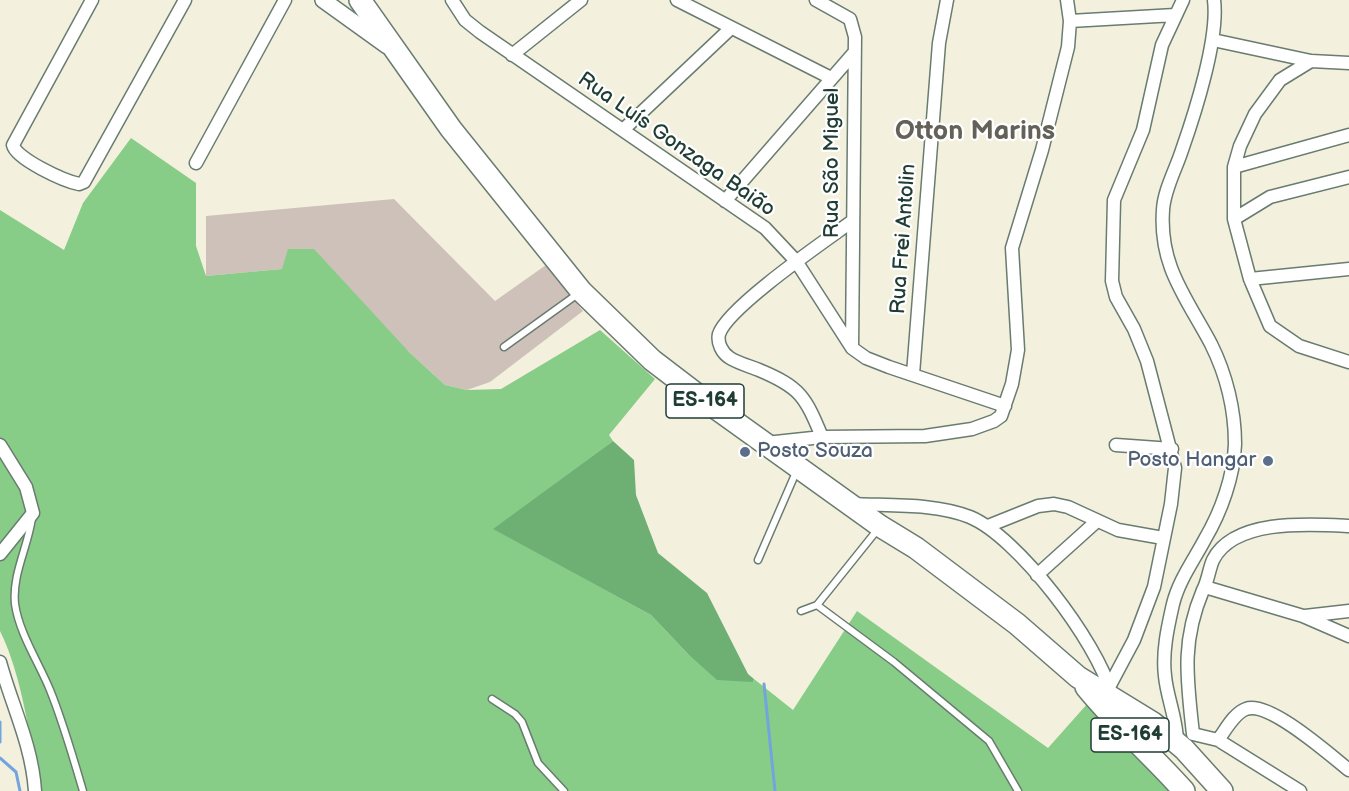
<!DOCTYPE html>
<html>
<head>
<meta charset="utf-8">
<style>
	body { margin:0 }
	canvas { display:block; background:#f3f0de }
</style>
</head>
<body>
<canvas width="1349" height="791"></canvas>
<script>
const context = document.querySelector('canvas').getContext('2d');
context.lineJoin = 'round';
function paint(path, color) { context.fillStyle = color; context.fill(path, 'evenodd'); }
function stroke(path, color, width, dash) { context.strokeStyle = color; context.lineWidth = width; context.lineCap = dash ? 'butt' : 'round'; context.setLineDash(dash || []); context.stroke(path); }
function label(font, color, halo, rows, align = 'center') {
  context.font = font + ' "Balsamiq Sans",sans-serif'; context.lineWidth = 4.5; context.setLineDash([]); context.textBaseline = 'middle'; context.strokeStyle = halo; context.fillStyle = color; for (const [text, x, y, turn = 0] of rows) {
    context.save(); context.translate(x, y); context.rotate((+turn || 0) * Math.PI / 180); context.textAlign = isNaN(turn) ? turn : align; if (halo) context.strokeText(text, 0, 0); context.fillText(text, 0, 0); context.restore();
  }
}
const industrial = new Path2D(`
	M394 199 495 301 546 265 583 311 490 382 467 390 445 385 409 352 282 269 206 276V216Z`);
const green = new Path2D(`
	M131 138 196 183V246L206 276 282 269 288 249H314L409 352 445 385 467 390 501 389 600 330 655 379 609 435 613 441 494 529 651 615 688 654 753 682 754 679 793 710 857 611 1048 748 1088 703 1174 791H39C31 742 22 675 0 631V210L64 250 83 203Z`);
const forest = new Path2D(`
	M613 441 634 460 636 495 658 553 707 593 748 674 754 679 753 682 717 680 688 654 651 615 493 529Z`);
const stream = new Path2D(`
	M764 684 775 791
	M0 722V742
	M0 758 16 772 20 791`);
const service = new Path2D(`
	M504 347 579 293
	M32 518C28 547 12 574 15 604 19 633 39 663 50 690 63 722 73 757 83 791
	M758 560 797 470
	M817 605 894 662 989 741 1018 791
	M801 611 817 605 878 529
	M492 699 515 714 522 722 538 763 564 791`);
const minor = new Path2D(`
	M92 0 13 145C16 159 64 181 79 184L84 182 185 0
	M452 0 465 20 480 32 765 228 796 261 852 348 866 358 889 367 1005 406
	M677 0 831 78
	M816 0 850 19 855 37 852 348
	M1070 21 1175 15
	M1213 40 1311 61 1349 63
	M512 55 581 0
	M1311 61 1280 80 1255 114 1240 146 1234 167V219L1250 279 1270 326 1299 346 1349 362
	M624 129 730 29
	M196 163 285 0
	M1234 167 1349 135
	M725 201 853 54
	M1234 219 1270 197 1349 177
	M1250 279 1349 269
	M913 374 939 43 947 0
	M822 437C805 396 800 387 759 370 749 366 738 363 730 358 722 353 717 343 719 334 728 307 825 241 851 222
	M766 443 822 437 925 436 972 429 994 421 1001 416 1012 384 1018 350 1012 248 1042 150 1068 47 1070 21 1067 0
	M0 445 26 487 33 513 0 554
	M1116 445 1172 449
	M852 504C890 506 934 503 970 517 1018 537 1097 642 1111 693
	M988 526 1038 506 1054 504 1068 507 1118 530 1163 538
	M1037 575 1097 521
	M1205 587 1303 616 1349 636
	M1305 616 1349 611
	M0 662C12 706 32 745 35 791
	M1109 687 1134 640 1154 587 1171 504 1175 468 1147 361 1134 329 1116 297 1112 281 1114 200 1143 130 1162 45 1183 0
	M1193 734C1187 679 1181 642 1203 590 1208 581 1209 569 1213 560 1234 518 1311 524 1349 526
	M1193 734 1218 740 1300 791
	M1218 740C1225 731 1234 713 1246 709 1269 700 1331 756 1349 770
	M1177 742C1177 719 1167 698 1165 676 1162 652 1168 626 1173 604 1179 580 1194 560 1205 539 1221 512 1234 476 1235 444 1235 410 1226 374 1211 344 1186 297 1159 266 1163 210 1164 190 1176 169 1182 150 1195 113 1219 38 1214 0`);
const tertiary = new Path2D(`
	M323 0 387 46`);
const trunk = new Path2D(`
	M360 0 451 129 581 291 652 360 703 399 880 526 916 548 1017 624 1078 677 1153 723 1184 749 1222 791
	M1086 687C1116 724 1152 755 1184 791`);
const markers = [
	[745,452,6,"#5c6f8a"],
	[1268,461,6,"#5c6f8a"]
];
const shields = [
	[705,401,78],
	[1130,735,78]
];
const shieldNames = [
	["ES-164",705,401],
	["ES-164",1130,735]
];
const streetNames = [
	["Rua Luís Gonzaga Baião",676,145,35],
	["Rua São Miguel",833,163,-90],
	["Rua Frei Antolin",904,239,-86]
];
const serviceNames = [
	["Posto Souza",757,452],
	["Posto Hangar",1256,461,"right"]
];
const districtNames = [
	["Otton Marins",975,132]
];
paint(industrial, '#cec1ba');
paint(green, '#88cd87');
paint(forest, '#6eb074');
stroke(stream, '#72a5de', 3);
stroke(service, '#697c70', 9);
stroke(minor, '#697c70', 15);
stroke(tertiary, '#697c70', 18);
stroke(trunk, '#697c70', 24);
stroke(service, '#fff', 6);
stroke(minor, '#fff', 12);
stroke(tertiary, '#fff', 15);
stroke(trunk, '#fff', 21);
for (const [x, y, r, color] of markers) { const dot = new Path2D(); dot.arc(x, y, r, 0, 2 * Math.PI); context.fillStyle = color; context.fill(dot); stroke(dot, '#fff', 2); }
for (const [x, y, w] of shields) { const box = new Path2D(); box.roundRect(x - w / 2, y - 17, w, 34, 4.5); context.fillStyle = '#fff'; context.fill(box); stroke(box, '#1f3d34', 1.5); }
label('bold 20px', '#1f3d34', null, shieldNames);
label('21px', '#1f3d34', '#fff', streetNames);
label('21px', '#4e5e75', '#fff', serviceNames, 'left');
label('bold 27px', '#646258', '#fff', districtNames);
</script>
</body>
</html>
